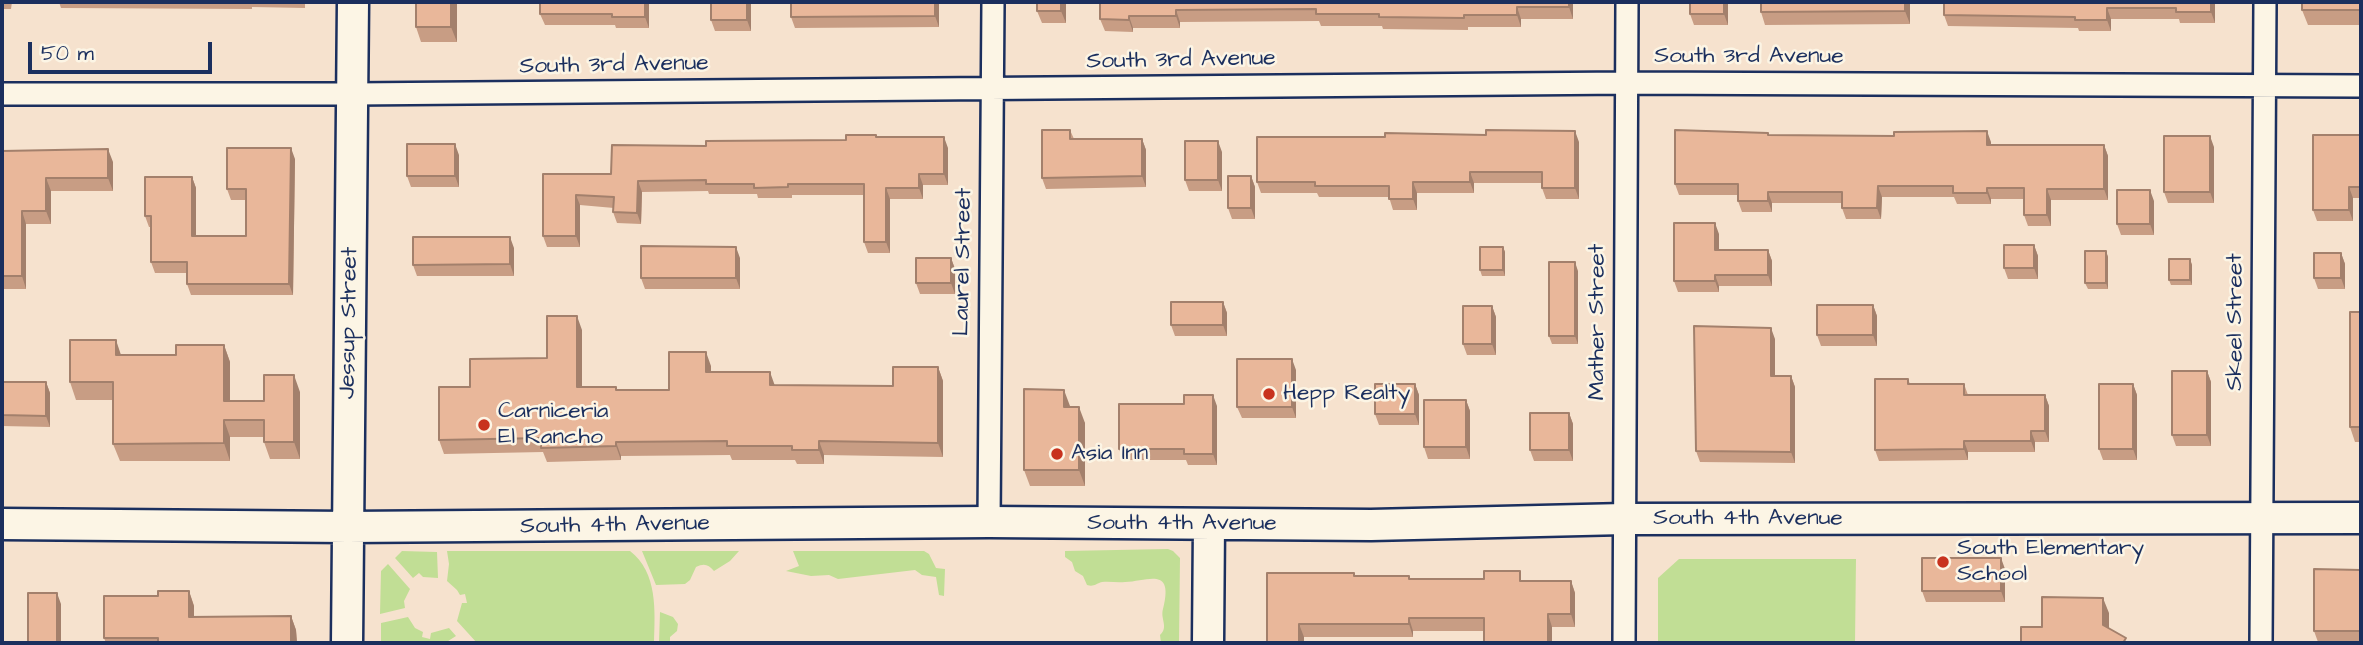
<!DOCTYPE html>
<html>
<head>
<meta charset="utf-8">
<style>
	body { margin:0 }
	#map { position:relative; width:2363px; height:645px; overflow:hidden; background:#f6e2ce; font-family:"Architects Daughter",sans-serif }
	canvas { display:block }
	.frame { position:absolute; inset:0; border:4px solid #1b2f5e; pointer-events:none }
	.scale { position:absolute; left:28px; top:42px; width:184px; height:32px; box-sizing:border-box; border:4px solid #1b2f5e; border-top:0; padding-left:9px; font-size:21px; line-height:24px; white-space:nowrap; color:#1b2f5e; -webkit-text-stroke:5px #fcf5e5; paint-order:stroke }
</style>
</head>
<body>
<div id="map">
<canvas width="2363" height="645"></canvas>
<div class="frame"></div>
<div class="scale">50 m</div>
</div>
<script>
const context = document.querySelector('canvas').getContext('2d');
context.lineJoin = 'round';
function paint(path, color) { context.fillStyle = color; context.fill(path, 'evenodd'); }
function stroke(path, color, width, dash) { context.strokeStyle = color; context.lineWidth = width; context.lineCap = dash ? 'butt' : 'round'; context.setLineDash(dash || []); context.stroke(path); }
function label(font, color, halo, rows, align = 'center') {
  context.font = font + ' "Architects Daughter",sans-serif'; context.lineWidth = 5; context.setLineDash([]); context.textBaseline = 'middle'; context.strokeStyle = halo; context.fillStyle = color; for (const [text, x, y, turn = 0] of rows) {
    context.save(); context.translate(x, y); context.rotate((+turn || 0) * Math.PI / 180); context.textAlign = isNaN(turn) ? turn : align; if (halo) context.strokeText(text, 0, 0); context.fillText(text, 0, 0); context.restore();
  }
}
const green = new Path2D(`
	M1168 549 1173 551 1180 558 1179 643H1161L1160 635C1169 627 1160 619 1163 609 1174 566 1148 581 1125 582 1117 583 1110 581 1102 582 1095 584 1094 587 1087 585L1083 576 1075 571 1072 562 1065 557V551Z
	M402 551 437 552 438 578 423 577 419 573 413 578 395 558Z
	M447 551H630C658 572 655 612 654 643H477L457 621 462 603H467L465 594 460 595 457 590 447 581 449 564Z
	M642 551H739L730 561 714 571C708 564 704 563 696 567L690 580 685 584 656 585Z
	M793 551H924L929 554 936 568 945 569 944 596 939 595 936 577 922 575 915 570 838 579 829 575 811 576 786 571 799 566Z
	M1679 559H1856L1855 643H1658V578Z
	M388 564 410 589 404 601 405 608 380 614 381 571Z
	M660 612 673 617 678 624 677 631 670 637V643H659Z
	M408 617 415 628 423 632 422 637 430 639 431 633 449 628 456 636 445 643H381V623Z`);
const street = new Path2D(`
	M2 94H353L1626 83 2361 86
	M989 522 993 2
	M1624 643 1627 2
	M2261 643 2265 2`);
const secondary = new Path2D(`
	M2 524 348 527 989 522 1371 525 1624 519 2361 518
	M347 643 353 2
	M1208 643 1209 525`);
const wall = new Path2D(`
	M2 2H12L11 9H2Z
	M59 2H305V8L252 7V9L61 8Z
	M416 2H457V42H421L416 27Z
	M649 2V28H616L615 25H545L540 14Z
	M751 2V31H715L711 20Z
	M939 2V27L795 28 791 17Z
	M1066 2V23H1042L1037 11Z
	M1100 2H1573V19H1521V27H1468V30L1383 29 1382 26H1321L1319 21 1180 22V28H1133V32L1105 31 1100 19Z
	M1728 2V25H1694L1690 14Z
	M1910 2V24L1765 25 1761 12Z
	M2215 2V23H2180L2179 19H2111V31H2079L2078 28 1948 26 1944 15Z
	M2361 2V25H2308L2302 10Z
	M1070 130 1074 139H1142L1146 150V187L1046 189 1042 178Z
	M876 135 877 137 948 148V185H923V199H890V253H868L864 242V195H792V198H758L757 194H709L708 191 642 192 641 224 617 223 613 212 614 208 580 205V247H547L543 236V174H611L706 146 846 140Z
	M1486 135 1579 142V199H1546L1542 188V183H1474V193H1417V210H1393L1389 197H1319L1317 193H1261L1257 182 1385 137Z
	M1769 135 1991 142V145H2104L2108 156V200H2051V226H2028L2024 215V199H1991V204H1957L1954 197H1882L1881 219H1846L1842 208V203H1772V212H1742L1738 201V195H1679L1675 184Z
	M2361 135V198H2353V221H2317L2313 210Z
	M2214 147V203H2168L2164 192Z
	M2 151 113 162V191H51V224H26V289H2Z
	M1222 152V191H1189L1185 180Z
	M459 155V187H411L407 176Z
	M295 159 293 295H191L187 284V273H155L151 262V227H149L145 216 192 177 196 188V236H246V200H231L227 189Z
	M1251 176 1255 187V219H1232L1228 208Z
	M2154 201V235H2121L2117 224Z
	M1719 234V250H1768L1772 261V286H1719V292H1678L1674 281Z
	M2034 245 2038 256V279H2008L2004 268Z
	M1503 247 1505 252V276H1482L1480 270Z
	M514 248V276H417L413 265Z
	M2106 251 2108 257V289H2088L2085 283Z
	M2341 253 2345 264V289H2318L2314 278Z
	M740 258V289H645L641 278Z
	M951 258 955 269V294H920L916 283Z
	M2190 259 2192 265V285H2171L2169 280Z
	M1578 271V344H1552L1549 336Z
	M1223 302 1227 313V336H1175L1171 325Z
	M1873 305 1877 316V346H1821L1817 335Z
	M1492 306 1496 317V355H1467L1463 344Z
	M2361 312V442H2355L2350 427Z
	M582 330V387L617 390H669L711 366V372L775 385 893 386 938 367 943 381V457L824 455V464H797L795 460H732L730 455 621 456V460L547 462 543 452 444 454 439 440 470 387 547 358Z
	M1775 339V376H1791L1795 387V463L1700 462 1696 451Z
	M224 345 230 362V401H264L300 392V459H270L264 442V437H230V461H120L113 444V400H76L70 382 122 355H176Z
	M1296 370V418H1242L1237 407Z
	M2207 371 2211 382V446H2176L2172 435Z
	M1908 379 1910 384H1964L1968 395H2045L2049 406V442H2035V452H1968V460L1879 461 1875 450Z
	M2 382H46L50 393V427L2 426Z
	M1415 384 1419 395V425H1379L1375 414Z
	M2133 384 2137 395V460H2103L2099 449Z
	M1466 400 1470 411V459H1428L1424 447Z
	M1184 404 1217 406V465H1188L1186 460H1123L1119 449Z
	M1070 406V407L1085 423V486H1030L1024 470Z
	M1569 413 1573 424V461H1534L1530 450Z
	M2005 569V602H1926L1922 591Z
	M2361 570V642H2318L2314 631Z
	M1355 576 1410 579 1571 581 1575 593V627H1552V643L1484 631H1413V637H1304V643H1267Z
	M189 591 194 606V617L291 616 296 630 297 643H106L104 638 158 596Z`);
const shadedWall = new Path2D(`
	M451 2H457V42L451 27Z
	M645 2H649V28L645 17Z
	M747 2H751V31L747 20Z
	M935 2H939V27L935 16Z
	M1061 2H1066V23L1061 11Z
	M1569 2H1573V19L1569 7Z
	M1724 2H1728V25L1724 14Z
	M1905 2H1910V24L1905 11Z
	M2211 2H2215V23L2211 12Z
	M1517 7 1521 19V27L1517 15Z
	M2107 8 2111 19V31L2107 20Z
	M1176 10 1180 22V28L1176 16Z
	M1129 16 1133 28V32L1129 20Z
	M1575 131 1579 142V199L1575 188Z
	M1987 131 1991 142V156L1987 145Z
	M2210 136 2214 147V203L2210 192Z
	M944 137 948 148V185L944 174Z
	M1142 139 1146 150V187L1142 176Z
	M1218 141 1222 152V191L1218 180Z
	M455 144 459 155V187L455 176Z
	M2104 145 2108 156V200L2104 189Z
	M291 148 295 159 293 295 289 284Z
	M108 149 113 162V191L108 178Z
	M1470 172 1474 183V193L1470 182Z
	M919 174 923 185V199L919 188Z
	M1251 176 1255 187V219L1251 208Z
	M192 177 196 188V247L192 236Z
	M46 178 51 191V224L46 211Z
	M638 181 642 192 641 224 637 213Z
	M1413 182 1417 193V210L1413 199Z
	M1878 186 1882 197 1881 219 1877 208Z
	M2349 187 2353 198V221L2349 210Z
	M886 188 890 199V253L886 242Z
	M1987 188 1991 199V204L1987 193Z
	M2047 189 2051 200V226L2047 215Z
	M2150 190 2154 201V235L2150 224Z
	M1768 192 1772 203V212L1768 201Z
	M576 195 580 205V247L576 236Z
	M22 211 26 224V289L22 276Z
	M1715 223 1719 234V261L1715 250Z
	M510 237 514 248V276L510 264Z
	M2034 245 2038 256V279L2034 268Z
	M736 247 740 258V289L736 278Z
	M1503 247 1505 252V276L1503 270Z
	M1768 250 1772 261V286L1768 275Z
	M2106 251 2108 257V289L2106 283Z
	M2341 253 2345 264V289L2341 278Z
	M951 258 955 269V294L951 283Z
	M2190 259 2192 265V285L2190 280Z
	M1575 262 1578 271V344L1575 336Z
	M1715 275 1719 286V292L1715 281Z
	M1223 302 1227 313V336L1223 325Z
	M1873 305 1877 316V346L1873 335Z
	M1492 306 1496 317V355L1492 344Z
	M577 316 582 330V401L577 387Z
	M1771 328 1775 339V387L1771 376Z
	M116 340 122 358 116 355Z
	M224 345 230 362V419L224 401Z
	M706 352 711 366V386L706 372Z
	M1292 359 1296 370V418L1292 407Z
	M938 367 943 381V457L938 443Z
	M2207 371 2211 382V446L2207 435Z
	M770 372 775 386 770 385Z
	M294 375 300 392V459L294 442Z
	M1791 376 1795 387V463L1791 452Z
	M46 382 50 393V427L46 416Z
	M1415 384 1419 395V425L1415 414Z
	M2133 384 2137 395V460L2133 449Z
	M1064 390 1070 406V423L1064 407Z
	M1213 395 1217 406V465L1213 454Z
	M2045 395 2049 406V442L2045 431Z
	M1466 400 1470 411V459L1466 447Z
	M1079 407 1085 423V486L1079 470Z
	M1569 413 1573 424V461L1569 450Z
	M224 420 230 437V461L224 443Z
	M2031 431 2035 442V452L2031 441Z
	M819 441 824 455V464L819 450Z
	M1964 441 1968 452V460L1964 449Z
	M616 442 621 456V460L616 446Z
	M2001 558 2005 569V602L2001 591Z
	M1571 581 1575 593V627L1571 614Z
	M189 591 194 606V631L189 617Z
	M57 593 61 604V643H57Z
	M2103 598 2109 613V641L2103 625Z
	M1548 614 1552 627V643H1548Z
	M291 616 296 630 297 643H291Z
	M1409 618 1413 631V637L1409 624Z
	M1299 624 1304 637V643H1299Z`);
const building = new Path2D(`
	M416 2H451V27H416Z
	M540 2H645V17H612V14H540Z
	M711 2H747V20H711Z
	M791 2H935V16L791 17Z
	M1037 2H1061V11H1037Z
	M1100 2H1569V7H1517V15H1464V18L1379 17V14H1316V9L1176 10V16H1129V20L1100 19Z
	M1690 2H1724V14H1690Z
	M1761 2H1905V11L1761 12Z
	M1944 2H2211V12H2176V8H2107V20H2075V17L1944 15Z
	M2302 2H2361V10H2302Z
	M1042 130H1070V139H1142V176L1042 178Z
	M1486 130 1575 131V188H1542V172H1470V182H1413V199H1389V186H1315V182H1257V137H1385V133L1486 135Z
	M1675 130 1768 133V135L1894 136V132L1987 131V145H2104V189H2047V215H2024V188H1987V193H1953V186H1878L1877 208H1842V192H1768V201H1738V184H1675Z
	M846 135H876V137H944V174H919V188H886V242H864V184H788V187L754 188V184H706V180L638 181 637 213 613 212 614 197 576 195V236H543V174H611L612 145 706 146V141L846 140Z
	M2313 135H2361V187H2349V210H2313Z
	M2164 136H2210V192H2164Z
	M1185 141H1218V180H1185Z
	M407 144H455V176H407Z
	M227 148H291L289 284H187V262H151V216H145V177H192V236H246V189H227Z
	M108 149V178H46V211H22V276H2V151Z
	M1228 176H1251V208H1228Z
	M2117 190H2150V224H2117Z
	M1674 223H1715V250H1768V275H1715V281H1674Z
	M413 237H510V264L413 265Z
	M2004 245H2034V268H2004Z
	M641 246 736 247V278H641Z
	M1480 247H1503V270H1480Z
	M2085 251H2106V283H2085Z
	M2314 253H2341V278H2314Z
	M916 258H951V283H916Z
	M2169 259H2190V280H2169Z
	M1549 262H1575V336H1549Z
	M1171 302H1223V325H1171Z
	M1817 305H1873V335H1817Z
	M1463 306H1492V344H1463Z
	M2350 312H2361V427H2350Z
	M547 316H577V387H616V390H669V352H706V372H770V385L893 386V367H938V443L819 441V450H792V446H727V441L616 442V446L541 448V438L439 440V387H470V359L547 358Z
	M1694 326 1771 328V376H1791V452L1696 451Z
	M70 340H116V355H176V345H224V401H264V375H294V442H264V420H224V443L113 444V382H70Z
	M1237 359H1292V407H1237Z
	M2172 371H2207V435H2172Z
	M1875 379H1908V384H1964V395H2045V431H2031V441H1964V449L1875 450Z
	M2 382H46V416L2 415Z
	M1375 384H1415V414H1375Z
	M2099 384H2133V449H2099Z
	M1024 389 1064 390V407H1079V470H1024Z
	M1184 395H1213V454H1184V449H1119V404H1184Z
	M1424 400H1466V447H1424Z
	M1530 413H1569V450H1530Z
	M1922 558H2001V591H1922Z
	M2314 569 2361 570V631H2314Z
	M1484 571H1520V581H1571V614H1548V643H1484V618H1409V624H1299V643H1267V573H1354V576H1409V579H1484Z
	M158 591H189V617L291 616V643H158V638H104V596H158Z
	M28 593H57V643H28Z
	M2042 597 2103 598V625L2126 638 2123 643H2021V627H2042Z`);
const markers = [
	[1269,394,7,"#c8321e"],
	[484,425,7,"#c8321e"],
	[1057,454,7,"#c8321e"],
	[1943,562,7,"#c8321e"]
];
const streetNames = [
	["South 3rd Avenue",1749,57],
	["South 3rd Avenue",1181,61,-1],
	["South 3rd Avenue",614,66,-1],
	["Laurel Street",964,262,-89],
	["Mather Street",1598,322,-90],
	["Skeel Street",2236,322,-90],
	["Jessup Street",350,323,-89],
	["South 4th Avenue",1748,519],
	["South 4th Avenue",1182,524],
	["South 4th Avenue",615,526,-1]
];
const poiNames = [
	["Hepp Realty",1283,394],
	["Carniceria",498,412],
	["El Rancho",498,438],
	["Asia Inn",1071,454],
	["South Elementary",1957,549],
	["School",1957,575]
];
paint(green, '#c1de95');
stroke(street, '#1b2f5e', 26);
stroke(secondary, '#1b2f5e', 35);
stroke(street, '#fcf5e5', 21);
stroke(secondary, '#fcf5e5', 30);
paint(wall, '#c89d84');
paint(shadedWall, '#a3806c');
paint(building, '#e9b79a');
stroke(building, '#a3806c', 2);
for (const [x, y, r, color] of markers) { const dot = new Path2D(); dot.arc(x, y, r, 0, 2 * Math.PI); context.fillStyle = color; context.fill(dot); stroke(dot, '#fcf5e5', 2.5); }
label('23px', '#1b2f5e', '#fcf5e5', streetNames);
label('23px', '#1b2f5e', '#fcf5e5', poiNames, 'left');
</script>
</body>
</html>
